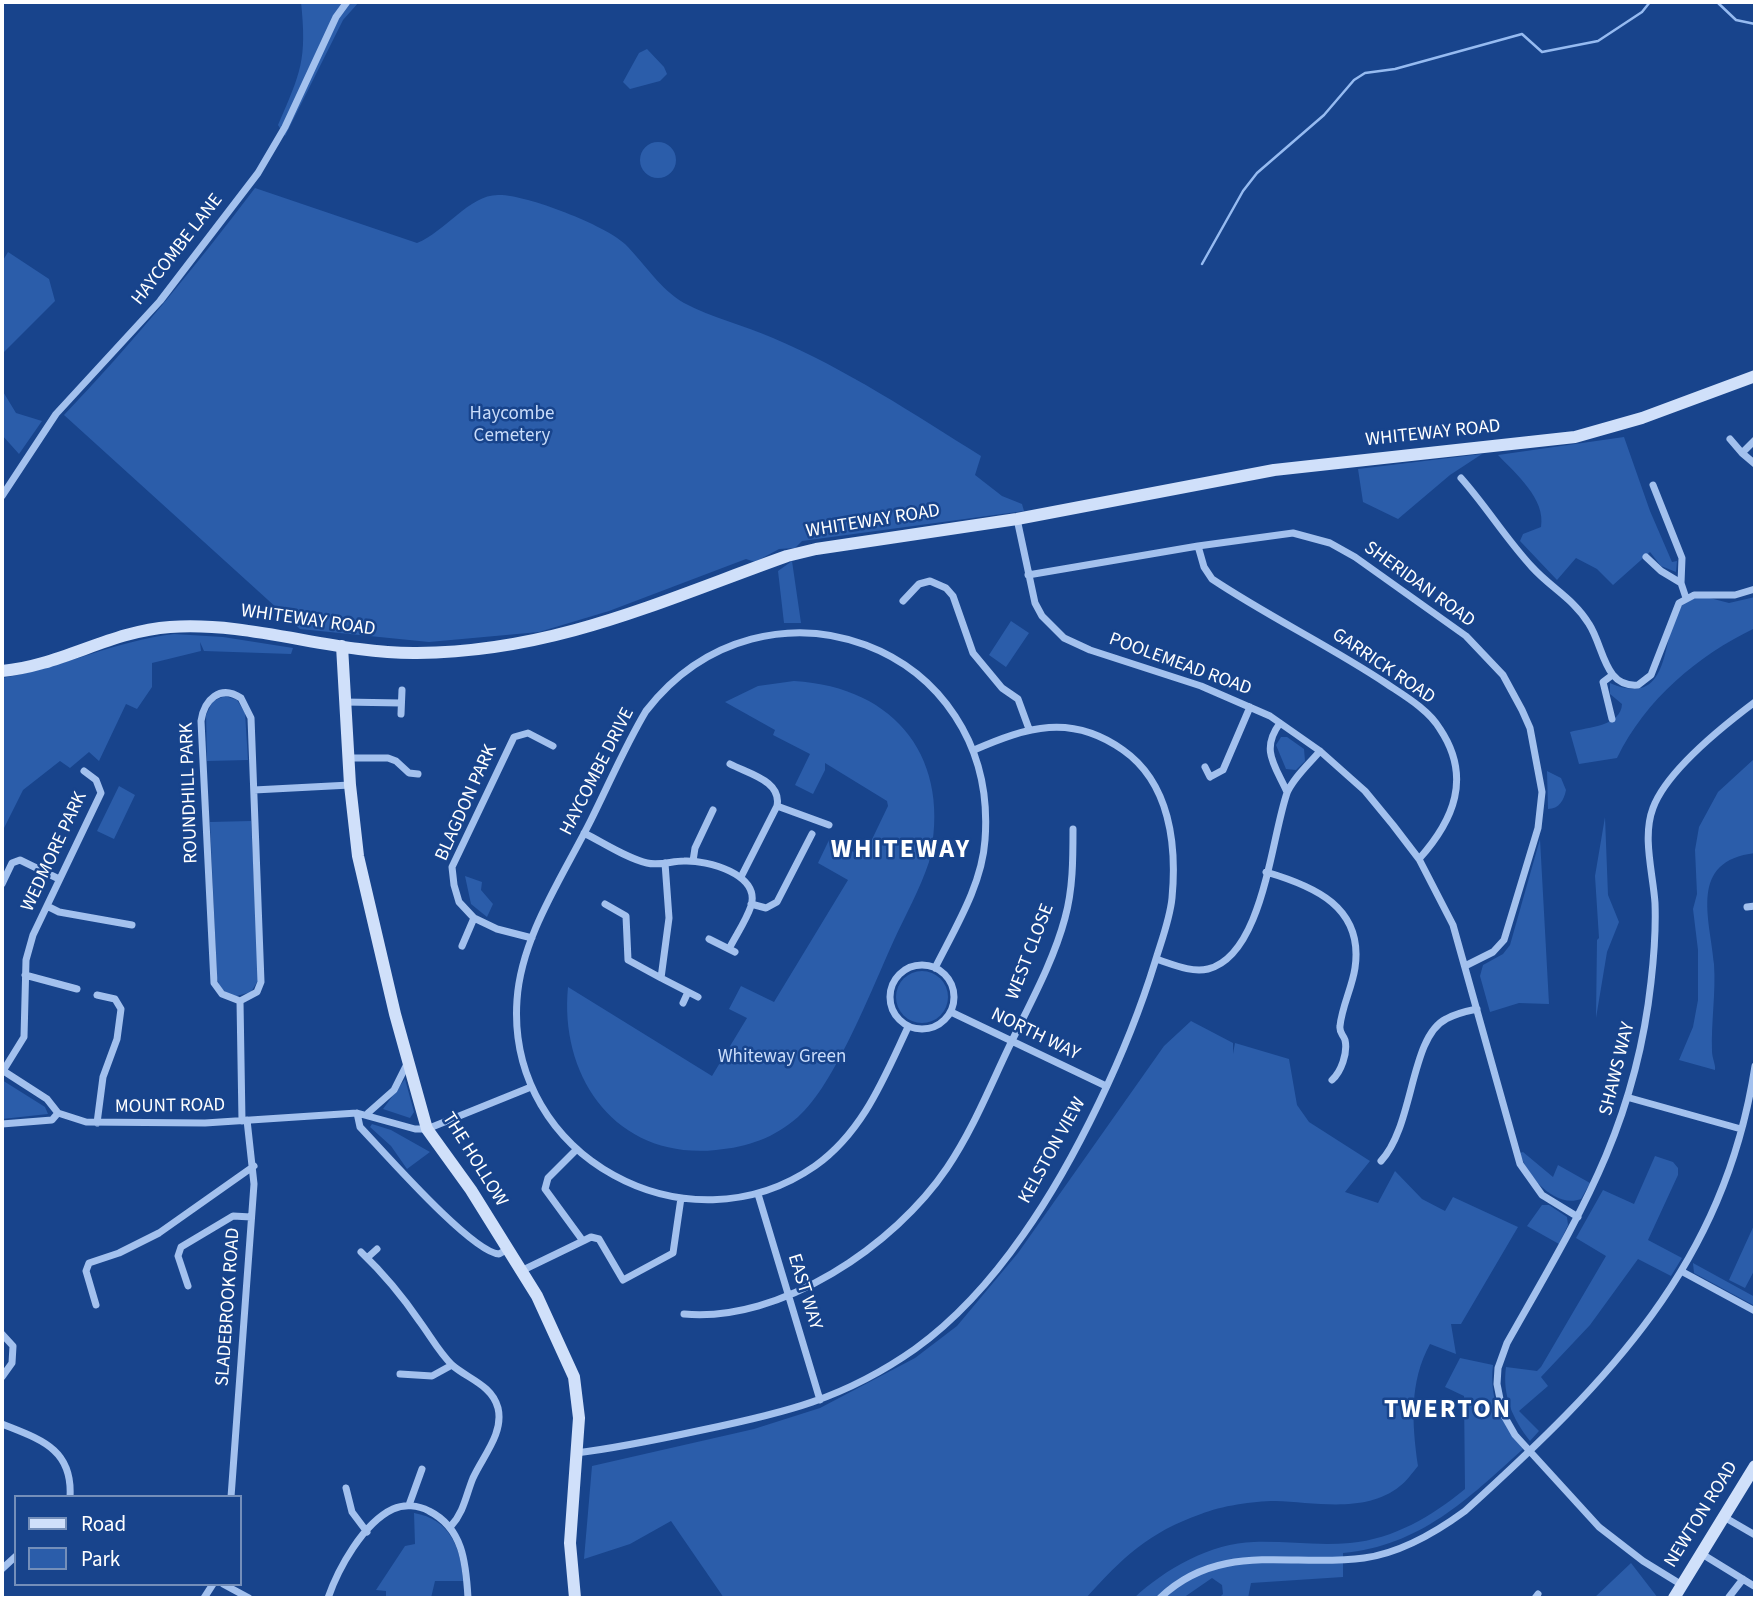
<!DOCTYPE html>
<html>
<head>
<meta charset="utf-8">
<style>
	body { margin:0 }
	#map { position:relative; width:1757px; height:1600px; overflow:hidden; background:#18448c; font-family:"Source Sans 3",sans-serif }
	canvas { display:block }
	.frame { position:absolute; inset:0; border:4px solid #fff; pointer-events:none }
	.legend { position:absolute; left:14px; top:1495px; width:228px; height:91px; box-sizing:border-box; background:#18448c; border:2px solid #748fba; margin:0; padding:9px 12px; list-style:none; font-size:21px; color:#fff }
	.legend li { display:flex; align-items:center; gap:14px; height:35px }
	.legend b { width:35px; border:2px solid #748fba }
</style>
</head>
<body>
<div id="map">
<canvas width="1757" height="1600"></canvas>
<div class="frame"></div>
<ul class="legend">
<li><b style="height:9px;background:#d0e0fa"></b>Road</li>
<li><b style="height:19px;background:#2b5daa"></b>Park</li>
</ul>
</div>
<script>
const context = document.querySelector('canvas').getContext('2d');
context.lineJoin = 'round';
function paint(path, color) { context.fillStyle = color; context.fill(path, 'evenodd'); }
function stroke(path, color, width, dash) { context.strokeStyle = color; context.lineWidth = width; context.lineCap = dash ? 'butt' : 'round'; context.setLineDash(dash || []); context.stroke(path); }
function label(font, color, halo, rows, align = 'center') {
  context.font = font + ' "Source Sans 3",sans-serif'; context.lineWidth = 5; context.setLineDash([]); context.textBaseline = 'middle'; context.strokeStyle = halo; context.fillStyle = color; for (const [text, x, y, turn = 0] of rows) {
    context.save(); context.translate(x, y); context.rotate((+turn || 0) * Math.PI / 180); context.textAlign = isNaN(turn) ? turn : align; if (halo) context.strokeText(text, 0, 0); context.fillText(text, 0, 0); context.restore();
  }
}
const green = new Path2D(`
	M301 2H359L343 20 285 136 278 125C301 72 307 60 301 2Z
	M647 49 664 67 667 74 660 81 630 89 623 82 639 53Z
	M640 160a18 18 0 1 1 36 0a18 18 0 1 1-36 0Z
	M255 188 417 243C445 232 469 195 498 195 525 194 605 225 625 244 645 264 660 289 684 303 712 318 744 325 773 338 846 369 914 414 981 456L975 475 1002 496 1022 504 1024 511 802 541 795 548 779 549 755 562 746 559 609 611 539 632 429 642 300 629 64 415C133 343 195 267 255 188Z
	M8 252 49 279 55 301 4 352 2 366V262Z
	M2 390 16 413 42 421 19 454 2 435Z
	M1624 437 1650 511 1672 562 1677 561 1676 572 1661 566 1650 552 1613 585 1597 569 1576 558 1557 580 1520 541 1523 534 1541 527C1546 499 1516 474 1498 455Z
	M1482 454 1450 475 1398 519 1363 502 1358 469Z
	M792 561 801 623H784L778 571Z
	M1702 596 1729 603 1755 597V628C1697 656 1646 699 1617 758L1579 764 1570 732C1589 727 1621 726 1622 704L1610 694V683C1679 713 1658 620 1686 601 1690 598 1698 598 1702 596Z
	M1011 621 1029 633 1006 667 989 655Z
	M174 634 223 637 293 648 291 654 204 651 200 642 201 651 152 663V687L137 709 126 704 99 761 89 752 70 768 60 761 23 790 2 832V678C61 668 115 641 174 634Z
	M794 681C897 687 953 760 929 862 920 889 906 914 894 940 873 986 835 1085 798 1117 774 1138 748 1147 716 1150 618 1160 559 1079 568 987L712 1076 747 1018 729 1009 741 986 774 1002 848 880 818 863 829 840 860 855 865 854 888 806 887 801 825 763V770L813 794 795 785 810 754 773 735 775 730 725 702 758 686Z
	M225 696 237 700 245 713 248 760 207 761 206 715 213 701Z
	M1281 737H1287L1304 749 1305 761 1296 770 1286 769 1276 745Z
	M1754 759 1755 853C1688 861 1710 918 1714 964 1716 993 1711 1022 1712 1051 1712 1058 1716 1065 1715 1070L1679 1060 1693 1027 1698 1000V950L1693 909 1697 894 1695 850 1699 827 1718 792Z
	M1547 771 1561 778 1566 790C1564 800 1559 809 1548 809Z
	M119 786 135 795 114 839 97 831Z
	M1605 817 1608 895 1619 922 1607 952 1596 1018 1597 940 1599 938 1595 876Z
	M251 821 259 979 251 992 233 997 220 988 217 978 210 822Z
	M1540 839 1549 1004 1519 1003 1490 1012 1480 976 1483 965 1503 954 1510 945Z
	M465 876 482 882 481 890 493 904 487 917 471 904Z
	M896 997a26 26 0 1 1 52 0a26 26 0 1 1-52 0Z
	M1191 1021 1233 1043V1054L1235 1043 1289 1059 1297 1105 1309 1122 1370 1161 1345 1192 1378 1203 1395 1171 1422 1199 1445 1211 1453 1197 1518 1227 1461 1324H1451L1456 1354 1430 1344C1409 1382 1412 1424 1418 1466 1412 1473 1407 1481 1400 1486 1366 1514 1315 1502 1275 1501 1253 1501 1221 1506 1201 1514 1149 1532 1122 1558 1086 1598H724L671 1521 630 1544 584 1559 592 1466 754 1429 820 1408 915 1358 957 1326 1018 1253 1164 1046Z
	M405 1079 414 1112 410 1118 383 1109Z
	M2 1080 45 1107 48 1114 2 1119Z
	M372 1124 391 1130 430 1152 407 1169 391 1146 370 1127Z
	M1523 1152 1553 1177 1558 1165 1590 1183 1581 1199C1555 1209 1526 1175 1520 1153Z
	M1655 1156 1673 1162 1678 1168V1175L1648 1240 1682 1258 1671 1276 1638 1259 1590 1325 1541 1377 1548 1386 1519 1411 1539 1431 1530 1441C1513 1419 1502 1396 1506 1367L1537 1371 1541 1367 1606 1256 1576 1238 1603 1190 1634 1204Z
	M1542 1205H1549L1567 1217 1568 1225 1559 1244 1527 1226Z
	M1755 1223V1269L1745 1288 1729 1280Z
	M1693 1263 1755 1297V1306L1694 1273Z
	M1460 1358 1493 1365C1489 1400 1501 1422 1523 1449 1468 1499 1420 1546 1343 1553V1577L1251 1583 1248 1598H1219L1223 1594 1222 1585 1212 1578 1183 1598H1134C1165 1569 1211 1543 1254 1542 1286 1541 1318 1546 1350 1543 1394 1539 1432 1516 1465 1489L1464 1396 1445 1387Z
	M414 1513C450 1519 461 1548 463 1581H435L431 1598H386V1591L376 1590 405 1546 415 1544Z
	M1631 1563 1658 1598H1594Z`);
const stream = new Path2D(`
	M1717 2 1736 20 1755 24
	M1202 264 1243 191 1257 173 1324 115 1354 80 1365 73 1395 69 1522 34 1542 52 1598 41 1642 12 1650 2`);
const street = new Path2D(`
	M1730 439 1742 453
	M1755 440 1742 453 1755 464
	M1461 478C1486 506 1506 539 1532 567 1551 588 1574 599 1589 624 1604 647 1604 688 1638 685L1651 675 1679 603 1694 595H1735L1755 589
	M1653 485 1682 558 1681 583 1686 598
	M2 496 56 414 160 301 258 173 285 127 336 17 347 2
	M1017 519 1035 603 1042 616 1064 638 1090 650 1201 686 1270 716 1320 751 1365 791 1393 825 1419 859 1453 925 1520 1164 1542 1195 1578 1217
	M1198 546 1204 567 1212 579C1269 617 1330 646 1387 684 1405 696 1429 710 1440 729 1472 777 1454 820 1419 859
	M1646 557 1661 571 1681 583
	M1028 575 1198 546 1293 533 1330 543 1355 557 1466 636 1503 675 1522 710 1530 728 1542 792 1538 828 1504 940 1493 952 1467 965
	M903 601 919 584 930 581 946 588 953 596 973 653 1002 688 1018 699 1029 729
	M1611 676 1603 682 1612 719
	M344 702 401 703
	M401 714 402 690
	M1280 723C1260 750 1275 765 1287 792
	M348 758H388L396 761 409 773 418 774
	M730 764C749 774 782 781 777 806L741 877
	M1205 767 1210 777 1223 770 1250 707
	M254 790 350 785
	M777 806 829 825
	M584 833C604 843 626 858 647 863 659 866 672 861 684 861 707 860 761 874 751 906 746 921 736 935 729 949
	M693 861 695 848 713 810
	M665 863 669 918 661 978 698 997
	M1266 872C1314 886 1364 907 1355 968 1352 988 1342 1006 1340 1026 1339 1033 1343 1034 1345 1040 1348 1053 1341 1072 1332 1080
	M2 884 12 863 20 860 59 879
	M605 904 626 916 628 960 661 978
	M751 904 766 908 777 902 812 834
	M47 906 59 912 132 925
	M1747 907 1755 906
	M532 938 497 929 474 918 459 902 454 885 452 867 514 737 528 733 553 746
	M709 939 735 952
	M462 946 474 918
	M1156 959C1172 964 1191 973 1208 969 1263 955 1271 839 1287 793 1293 778 1310 763 1320 751
	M890 997a32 32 0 1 1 64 0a32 32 0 1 1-64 0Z
	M25 975 77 989
	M240 1001 257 992 261 982 251 718 241 698C220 684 204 700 201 721L214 983 222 994 240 1001 242 1121
	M683 1003 688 992
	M951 1012 1106 1086
	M908 1027C884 1078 863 1132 815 1166 687 1255 506 1157 517 1000 521 937 563 876 591 820 609 784 625 746 646 711 765 558 1000 645 985 840 982 885 955 928 935 968
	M2 1070 47 1099 58 1113 86 1122 205 1123 357 1113 415 1129H427L531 1087
	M3 1071 24 1037 26 960 33 935 101 793 96 780 84 771
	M1630 1098 1741 1129
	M357 1113 360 1127C383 1151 472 1253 499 1254L508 1249
	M368 1113 394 1090 408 1062
	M97 1123 103 1077 117 1039 121 1009 115 999 97 995
	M2 1124 52 1120 58 1113
	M577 1149 548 1178 545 1189 583 1241 591 1237 599 1239 623 1280 673 1253 681 1198
	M1381 1161C1414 1126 1410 1037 1446 1019 1455 1014 1467 1011 1477 1009
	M758 1194 820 1400
	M361 1252C383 1273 403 1297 420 1322 431 1337 439 1352 452 1365 468 1379 492 1385 498 1408 504 1433 483 1456 473 1478 466 1495 464 1512 451 1526
	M367 1258 377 1249
	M521 1271 583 1241
	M1681 1271 1755 1311
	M188 1286 178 1256 181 1247 233 1216 251 1217
	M96 1305 86 1271 89 1263 119 1253 159 1233 254 1166
	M684 1314C781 1323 895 1245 947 1168 972 1131 989 1089 1008 1049 1028 1007 1053 963 1065 918 1073 889 1073 859 1073 829
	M2 1334 13 1346 12 1363 2 1377
	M400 1374 432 1376 452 1365
	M2 1424C39 1439 73 1448 70 1497
	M576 1453C618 1448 660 1439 702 1430 784 1413 844 1399 915 1349 958 1318 993 1278 1023 1235 1076 1160 1128 1050 1155 962 1161 942 1170 919 1172 898 1177 845 1170 783 1123 750 1071 713 1027 727 974 750
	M346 1488 352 1512 367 1532
	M231 1497 254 1184 247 1120
	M409 1505 422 1469
	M1724 1517 1755 1535
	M1702 1554 1754 1586
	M2 1569 16 1556
	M223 1584 249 1598
	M1682 1585 1643 1561 1599 1527 1515 1435 1503 1414 1497 1384 1498 1368 1507 1343C1577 1219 1635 1129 1651 982 1654 956 1656 929 1655 903 1653 873 1642 837 1653 808 1667 770 1723 726 1755 702
	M1729 1597 1743 1579
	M204 1598 213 1584
	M328 1598C338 1569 363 1523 393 1509 404 1504 418 1505 429 1511 463 1528 466 1563 468 1598
	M1160 1598C1221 1540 1292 1568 1364 1558 1401 1553 1435 1533 1465 1511 1608 1381 1724 1266 1755 1066
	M1535 1598 1538 1594`);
const secondary = new Path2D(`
	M342 646 350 785 358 856 395 1014 427 1129 471 1190 537 1296 574 1377 579 1418 570 1543 575 1598
	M2 671C60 666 111 631 170 627 252 621 334 654 417 653 554 652 661 601 787 556L816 549 1017 519 1274 470 1575 437 1642 418 1755 376
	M1674 1598 1755 1466`);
const streetNames = [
	["HAYCOMBE LANE",178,250,-52],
	["WHITEWAY ROAD",1433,434,-6],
	["WHITEWAY ROAD",873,522,-9],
	["SHERIDAN ROAD",1419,585,36],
	["WHITEWAY ROAD",308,621,8],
	["POOLEMEAD ROAD",1180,665,20],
	["GARRICK ROAD",1383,667,34],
	["HAYCOMBE DRIVE",598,772,-63],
	["ROUNDHILL PARK",190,793,-92],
	["BLAGDON PARK",467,803,-66],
	["WEDMORE PARK",55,852,-65],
	["WEST CLOSE",1031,952,-69],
	["NORTH WAY",1035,1035,26],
	["SHAWS WAY",1618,1069,-76],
	["MOUNT ROAD",170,1107,-1],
	["KELSTON VIEW",1053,1151,-61],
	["THE HOLLOW",474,1160,58],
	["EAST WAY",804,1292,73],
	["SLADEBROOK ROAD",229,1307,-86],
	["NEWTON ROAD",1702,1515,-58]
];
const parkNames = [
	["Haycombe",512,415],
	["Cemetery",512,437],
	["Whiteway Green",782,1058]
];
const districtNames = [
	["WHITEWAY",901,851],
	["TWERTON",1448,1411]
];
paint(green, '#2b5daa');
stroke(stream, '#96bbf1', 2.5);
stroke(street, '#a3c1ee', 7);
stroke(secondary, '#d0e0fa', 12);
label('19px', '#fff', '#18448c', streetNames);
label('19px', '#c9dcfa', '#18448c', parkNames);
context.letterSpacing = '2px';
label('bold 26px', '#fff', '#18448c', districtNames);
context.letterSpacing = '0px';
</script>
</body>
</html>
